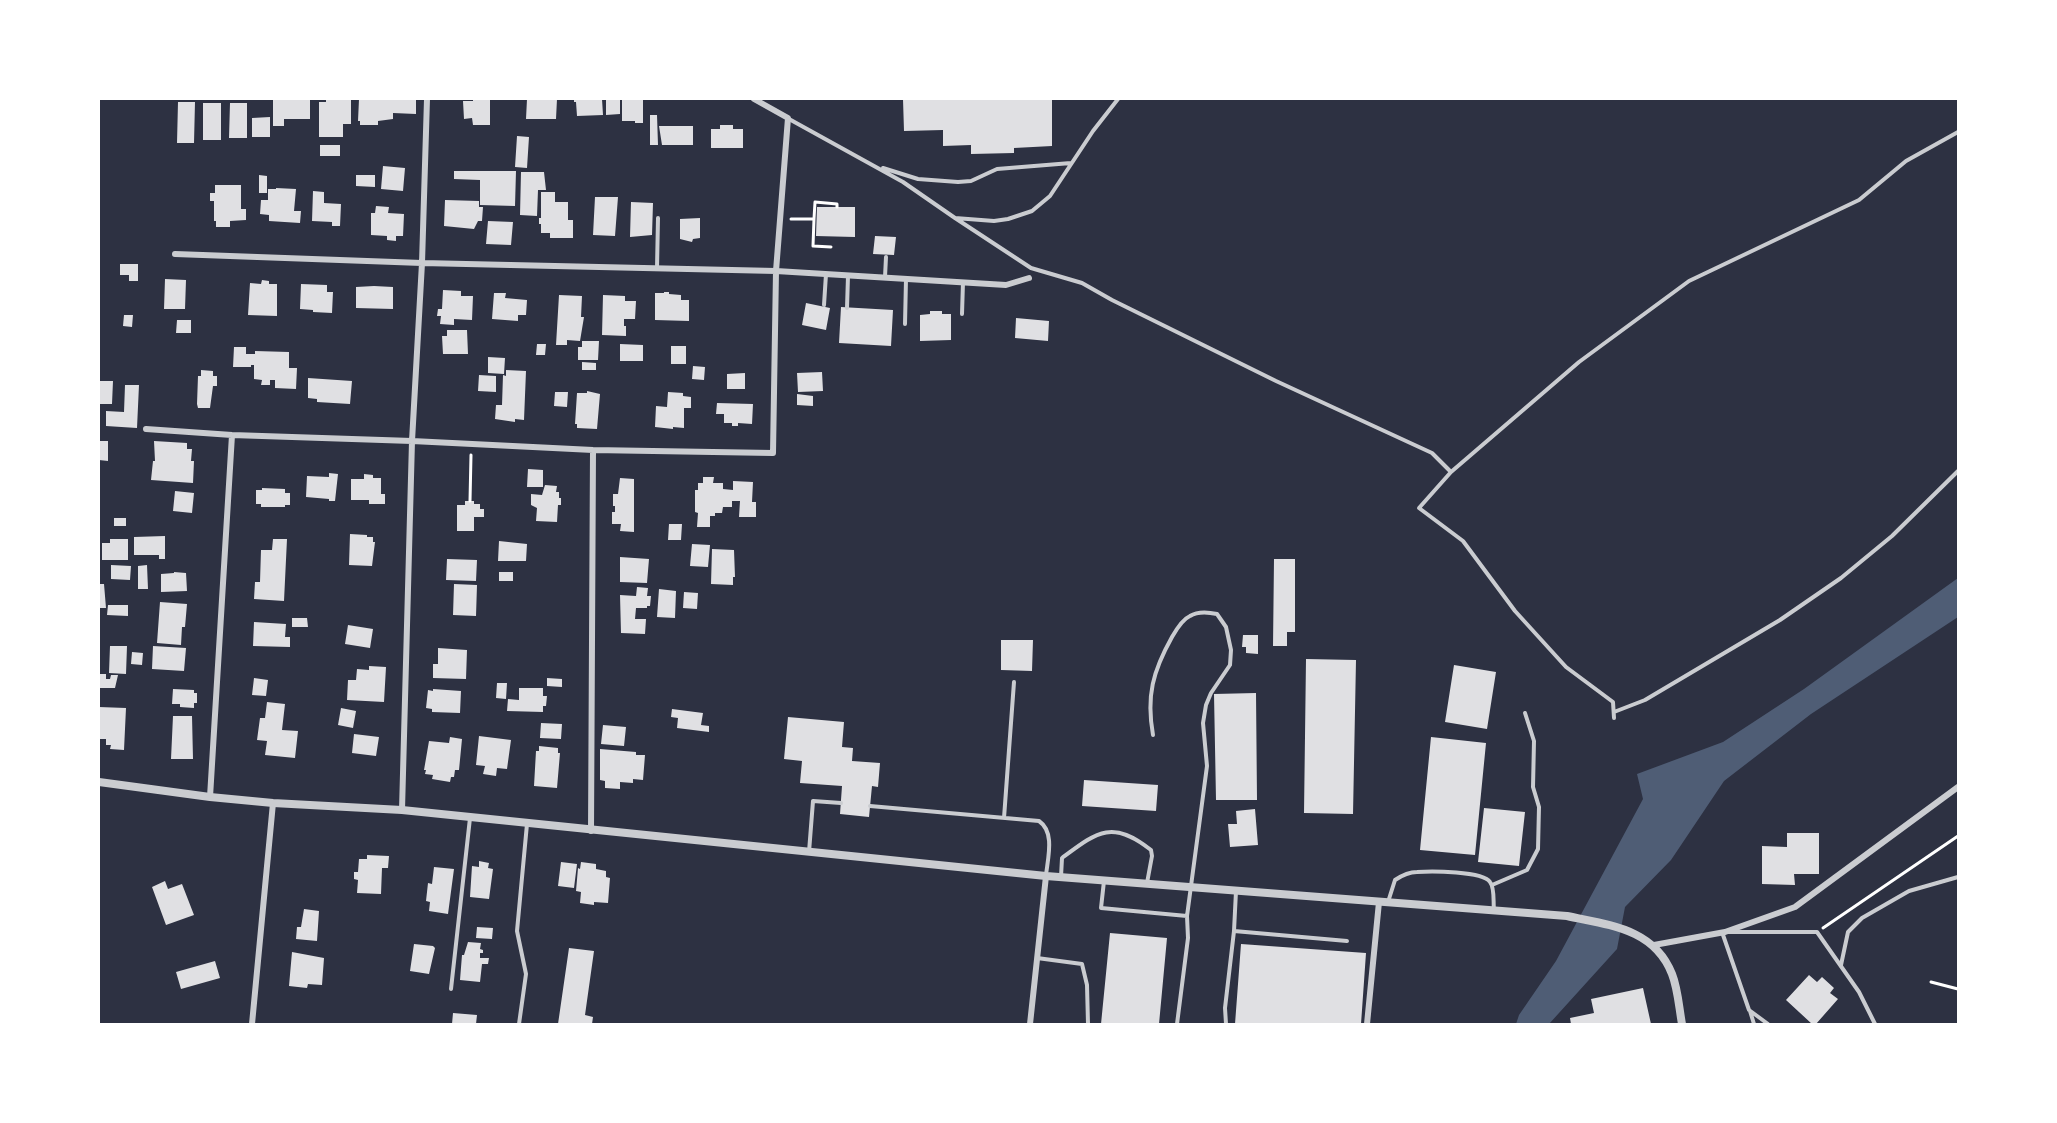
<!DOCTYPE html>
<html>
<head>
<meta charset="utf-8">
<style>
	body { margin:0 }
	#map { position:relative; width:2057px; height:1123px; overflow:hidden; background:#2d3142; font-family:"Titillium Web",sans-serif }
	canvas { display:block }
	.frame { position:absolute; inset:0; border:100px solid #fff; pointer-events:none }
</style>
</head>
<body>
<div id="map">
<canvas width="2057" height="1123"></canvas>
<div class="frame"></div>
</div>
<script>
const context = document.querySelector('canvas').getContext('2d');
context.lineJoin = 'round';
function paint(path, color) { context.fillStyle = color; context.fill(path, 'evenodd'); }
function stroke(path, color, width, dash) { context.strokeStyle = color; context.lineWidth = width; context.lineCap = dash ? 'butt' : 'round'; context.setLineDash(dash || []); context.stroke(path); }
const water = new Path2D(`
	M1958 578V617L1811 714 1724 781 1671 860 1625 907 1617 949 1549 1024H1516L1519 1015 1556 961 1643 799 1637 774 1723 742 1804 689Z`);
const building = new Path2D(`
	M273 99H310V119H284V126H273Z
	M359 99 416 100V114L393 113V119L378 121V125H360V121H358Z
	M473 99H490V125H473L472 118 464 119 463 101H473Z
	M527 99H557L556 119H526Z
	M574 99H602L603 115 577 116 576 102H574Z
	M606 99H620V114L606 115Z
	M622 99H643V123H635V121H622Z
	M903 99H1052V146L1014 148V153L971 154V145L943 146V130L904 131Z
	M326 100H351V124H343V137H319V102H326Z
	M178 102H195L194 143H177Z
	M203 103H221V140H203Z
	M230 103H247V138H229Z
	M650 115H657L658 145H650Z
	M270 117V137H252V118Z
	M720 125H733V129H743V148H711V129H720Z
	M659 126H693V145H662Z
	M517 136 529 137 527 168 515 167Z
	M320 145H340V156H320Z
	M383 166 405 168 403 191 381 189Z
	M454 171H516L515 206 480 205V180L454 179Z
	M521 172H544L546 190H538L537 216 520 215Z
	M259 175 267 176V193H259Z
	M356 175H375V187L356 186Z
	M215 185H241V209H246V220L230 221V227H216V221H214V201H210V193H215Z
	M276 188 296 189 294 211H301L300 223 269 221V215L260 214 261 200H268V189H276Z
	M313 191 324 192V203L341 204 340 226H332V222L312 221Z
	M541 192H555V202H568V220H573V238H550V233H541V224H539V218H541Z
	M595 197H618L615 236 593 235Z
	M445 200 479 201V207H483L482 221H478L474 229 444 226Z
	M631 202 653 203 652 235 630 237Z
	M376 206 389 207 388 213 404 214 403 236H396V241L387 240V236L371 235V213H375Z
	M817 207H855V237L816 236Z
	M700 218V238L693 239 692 242 680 239V219Z
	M488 221 513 222 511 245 486 244Z
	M875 236 896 237 894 255 873 254Z
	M120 264H138V281H129V275H120Z
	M165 279 186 280 185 309H164Z
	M262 280 269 281V284H277V316L248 315 250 283 261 284Z
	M301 284 327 285V292H333L332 313 313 312V310L300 309Z
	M374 286 393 287V309L356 308V287Z
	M443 290 461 291V296H473L472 320 454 319V325L440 324 441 316H437L438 309H442Z
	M664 292H669V294L681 295V300H689V321L655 320V293H664Z
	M494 293H506L505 298 527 300 526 315H518V321L492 319Z
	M559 295 582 296 581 317H584L580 341 567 340V345H556Z
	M603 295 625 296V301H636L635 319H624V326H626V336L602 335Z
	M806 303 830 308 826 330 802 325Z
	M841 307 893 310 891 346 839 343Z
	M930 311H942V314H951V340L920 341V315L930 314Z
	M124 315H133L132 327 123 326Z
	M1016 318 1049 321 1048 341 1015 338Z
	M177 320H191V333H176Z
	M447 330H467L468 354H443L442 336H447Z
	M582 341H599L598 360H578V347H582Z
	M537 344H546L545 355H536Z
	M620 344 643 345V361H620Z
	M671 346H686V364H671Z
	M234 347H246V354H255V351L289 352V368H297L296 389 275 388V380H270V385H261L262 380 254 379V365H251V367H233Z
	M488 357 505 358 504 374 488 373Z
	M582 362 596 363V370H582Z
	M693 366 705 367 704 380 692 379Z
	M201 370 213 371V376H217V386H213L210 408H198L197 404 198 376H201Z
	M506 370 526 371 524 420 515 419V422L495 419 496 405H502L503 375 506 376Z
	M822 372 823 391 798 392 797 373Z
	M745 373V389H727V374Z
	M479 375 496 376V392L478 391Z
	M308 378 352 381 350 404 317 402V399L308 398Z
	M99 381H113L112 404H99Z
	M125 385H139L137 428 106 426V411L124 412Z
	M587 391 600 394 597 429 577 428V424H575L577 393H587Z
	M555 392H568L567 407 554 406Z
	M668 392 683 393V396L691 397V408H684V428L673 427V429L655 427 656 406 667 407Z
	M797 394 813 396V406L797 405Z
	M717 403 753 404 752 424 738 423V426H732V423H724V414H716Z
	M99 441H108V461L99 460Z
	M154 441 187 443V449H192L191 461H194L193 483 151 480 153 461H155Z
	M528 469 543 470V487H527Z
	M329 473 338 474 335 501H329V499L306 497 307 476 329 477Z
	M364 474 373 475V478H381V494H385V504H369V500H351V479H364Z
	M703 477H714L713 483H723V489L733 490V481L753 482 752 502H756V517H739L740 501H732V507H723L722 513H715V516H710V527H697L698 513 695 512V490H698V483H703Z
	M620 478 634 479V532L620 531 621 524H612V512H615V506H613V494H618Z
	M545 485 557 486 556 492H559V498H561V505H558L557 522 536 521 537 508 531 505V494L542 495Z
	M262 488 285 489V493H290V505H285V507H261V504H256V490H262Z
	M175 491 194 493 192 513 173 511Z
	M465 501H474V504H480V509H484V517H474V531H457V505H465Z
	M114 518H126V526H114Z
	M669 524H682L681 540H668Z
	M350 534 367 535V537H373V542H375L372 566 349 565Z
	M165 536V559H159V555H134V537Z
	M110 539H128V560H102V543H110Z
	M273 539H287L284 601 254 599 255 582H260L261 550H272Z
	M499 541 527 544 526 561H498Z
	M692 544 710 545 708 567 690 566Z
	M712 549 734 550 735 577H733V585L711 584Z
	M620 557 649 559 647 583 620 582Z
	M447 559 477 560 476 581 446 580Z
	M1274 559H1295V632H1287V646H1273Z
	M111 565 131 566 130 580 111 579Z
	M147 565 148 589H138V566Z
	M174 572 186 573 187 591 161 592V574L174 573Z
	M499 572H513V581H499Z
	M99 584H104L106 608H99Z
	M454 584 477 585 476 616 453 615Z
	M637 587 648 588 647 596H651L650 606H647V608H636L635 619H646L645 634 621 633 620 595 636 596Z
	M659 589 676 591 675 618 657 617Z
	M684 592 698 593 697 609 683 608Z
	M160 602 187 604 185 627H182L181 645 157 643Z
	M108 605H128V616L107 615Z
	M292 618H307L308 627H292Z
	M254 622 286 624 285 637H290V647L253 646Z
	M348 625 373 629 370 648 345 644Z
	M1243 635H1258V654L1246 653V647H1242Z
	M1001 640H1033L1032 671 1001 670Z
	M110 646H127L126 674 109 673Z
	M153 646 186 648 184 671 152 669Z
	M438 648 467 650 466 679 433 678V664H438Z
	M132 652 143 653 142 665 131 664Z
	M1306 659 1356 660 1353 814 1304 813Z
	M1454 665 1496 672 1487 729 1445 722Z
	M369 666 386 667 384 702 347 700 348 680H356L357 669 369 670Z
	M99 674H106V679H110L111 675H118L115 688H99Z
	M254 678 268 680 266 696 252 695Z
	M547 678 562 679V687L547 686Z
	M497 683H507L506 699 496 698Z
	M519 688H543V696H547L546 706H543V712L507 711 508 699 519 700Z
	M173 689 194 690V693H197V703H194V708L180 707V704H172Z
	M433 689 461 691 460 713 432 712V709L426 708 428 690 433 691Z
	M1256 693 1257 800H1216L1214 694Z
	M267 702 285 704 282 730 298 731 295 758 265 755 267 741 257 740 260 718H265Z
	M99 707 126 708 124 750 110 749 111 745H106V739H99Z
	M341 708 356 711 353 728 338 725Z
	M672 709 703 713 701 725 709 726V732L677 728 678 718 671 717Z
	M173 716H192L193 759H171Z
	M788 717 844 722 842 747 853 748 852 761 880 763 878 787 872 786 869 817 840 814 842 786 800 783 802 761 784 759Z
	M541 723 562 724 561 739 540 738Z
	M603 725 626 727 624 746 601 744Z
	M354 734 379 737 376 756 352 753Z
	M479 736 511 740 507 769 497 768 496 776 483 774 485 766 476 765Z
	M450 737 462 739 459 770H455L454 777H451L450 782 432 779 433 775 425 774 426 770H424L429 741 449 743Z
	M1431 737 1486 743 1475 855 1420 850Z
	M539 746 558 748V753H560L557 788 534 786 536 751H539Z
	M600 749 636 752V755H645L643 780 633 779V783L620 782V789L605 788V781L600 780Z
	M1084 780 1158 785 1156 811 1082 806Z
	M1484 808 1525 812 1519 866 1478 862Z
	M1255 809 1258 845 1230 847 1228 824H1237L1236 811Z
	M1787 833H1819V874H1794L1795 885 1762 884V846L1787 847Z
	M367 855 389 856 388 868H382L381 894 357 893 358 880 354 879V872H358L359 859H367Z
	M479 861 489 863 488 868 493 869 489 899 470 897 472 866 479 867Z
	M561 862 577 864 574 888 558 886Z
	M581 862 596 864V869L606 871V877L610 878 608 903 594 902V905L580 903 581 892 576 891 578 868 580 869Z
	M434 867 454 869 448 914 429 911 430 902 426 901 428 883 432 884Z
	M165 881 168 889 182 884 194 915 166 925 152 887Z
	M304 909 319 911 317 941 296 939 297 927H301Z
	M477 927 493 928 492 939 476 938Z
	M1110 933 1167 938 1159 1024H1101Z
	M468 942 481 943 480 949 483 950V953H480V958H489L488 964H482L480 982 460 980 462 955H464Z
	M414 944 433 946 435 948 429 974 410 971Z
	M1241 944 1366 953 1361 1024H1235Z
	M569 948 594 951 585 1015 593 1017 592 1024H558Z
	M292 952 324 958 322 985 308 984 307 988 289 986Z
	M215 961 220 978 181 989 176 972Z
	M1809 975 1817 982 1822 977 1834 988 1830 993 1838 999 1816 1024H1812L1786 1000Z
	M1643 988 1651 1024H1571L1570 1018 1594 1013 1591 999Z
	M453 1013 477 1015 476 1024H452Z`);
const path = new Path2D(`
	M791 219H814L815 202 837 204V207
	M814 219 813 246 831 247
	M470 501 471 455
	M1823 928 1958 836
	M1931 982 1958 989`);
const service = new Path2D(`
	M789 119 903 182 955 218 994 221 1008 219 1032 211 1050 196 1093 131 1118 99
	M883 168 918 179 958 182 971 181 997 169 1071 163
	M955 218 1031 268 1082 283 1112 300 1276 381 1432 453 1451 472 1419 508 1463 541 1515 611 1566 667 1613 702 1614 718
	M657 268 658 218
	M885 277 886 257
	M824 305 826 274
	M847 308 848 276
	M962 314 963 282
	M905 324 906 279
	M1451 472 1579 362 1689 281 1859 200 1906 161 1958 132
	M1614 712 1645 700 1780 620 1841 578 1892 536 1958 471
	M870 806 1039 821C1055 832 1048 857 1046 875
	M1004 818 1014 682
	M809 852 813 801 841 803
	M1061 877 1062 858C1097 832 1112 819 1151 850L1152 856 1147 883
	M1104 881 1101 908 1187 916 1207 766 1203 723 1206 705 1211 693 1230 665 1231 650 1226 627 1217 614C1208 612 1198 611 1190 616 1183 619 1176 630 1172 637 1153 671 1146 696 1153 735
	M1492 885 1527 870 1538 849 1539 807 1533 787 1534 741 1525 713
	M1236 891 1234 931 1347 941
	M1388 902 1395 880C1401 876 1409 872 1417 872 1431 871 1483 871 1490 882 1495 888 1493 902 1494 910
	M1722 932 1749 1010 1768 1024
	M1728 932H1817L1859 992 1875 1024
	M1037 958 1082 964 1087 985 1088 1024
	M1841 965 1848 932 1862 918 1909 891 1958 877
	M451 989 470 818
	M1750 1011 1754 1024
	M519 1024 526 974 517 931 527 824
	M1177 1024 1188 938 1187 916
	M1226 1024 1225 1008 1234 931`);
const minor = new Path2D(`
	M175 254 422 263 776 271 1006 285 1029 278
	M146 429 232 435 412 441 593 450 773 453 776 271 788 118 754 99
	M210 797 232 435
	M402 810 412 441 422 263 427 99
	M591 831 593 450
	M1654 945 1725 932 1795 907 1958 787
	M252 1024 273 803
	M1030 1024 1046 876
	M1367 1024 1379 902`);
const tertiary = new Path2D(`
	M99 782 210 797 273 803 402 810 1046 876 1567 916C1608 925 1654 928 1672 974 1678 989 1679 1008 1682 1024`);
paint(water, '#4f5d75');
paint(building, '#e0e0e3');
stroke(path, '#fff', 3);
stroke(service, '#caccd0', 4);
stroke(minor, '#caccd0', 6);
stroke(tertiary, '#caccd0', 8);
</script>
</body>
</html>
